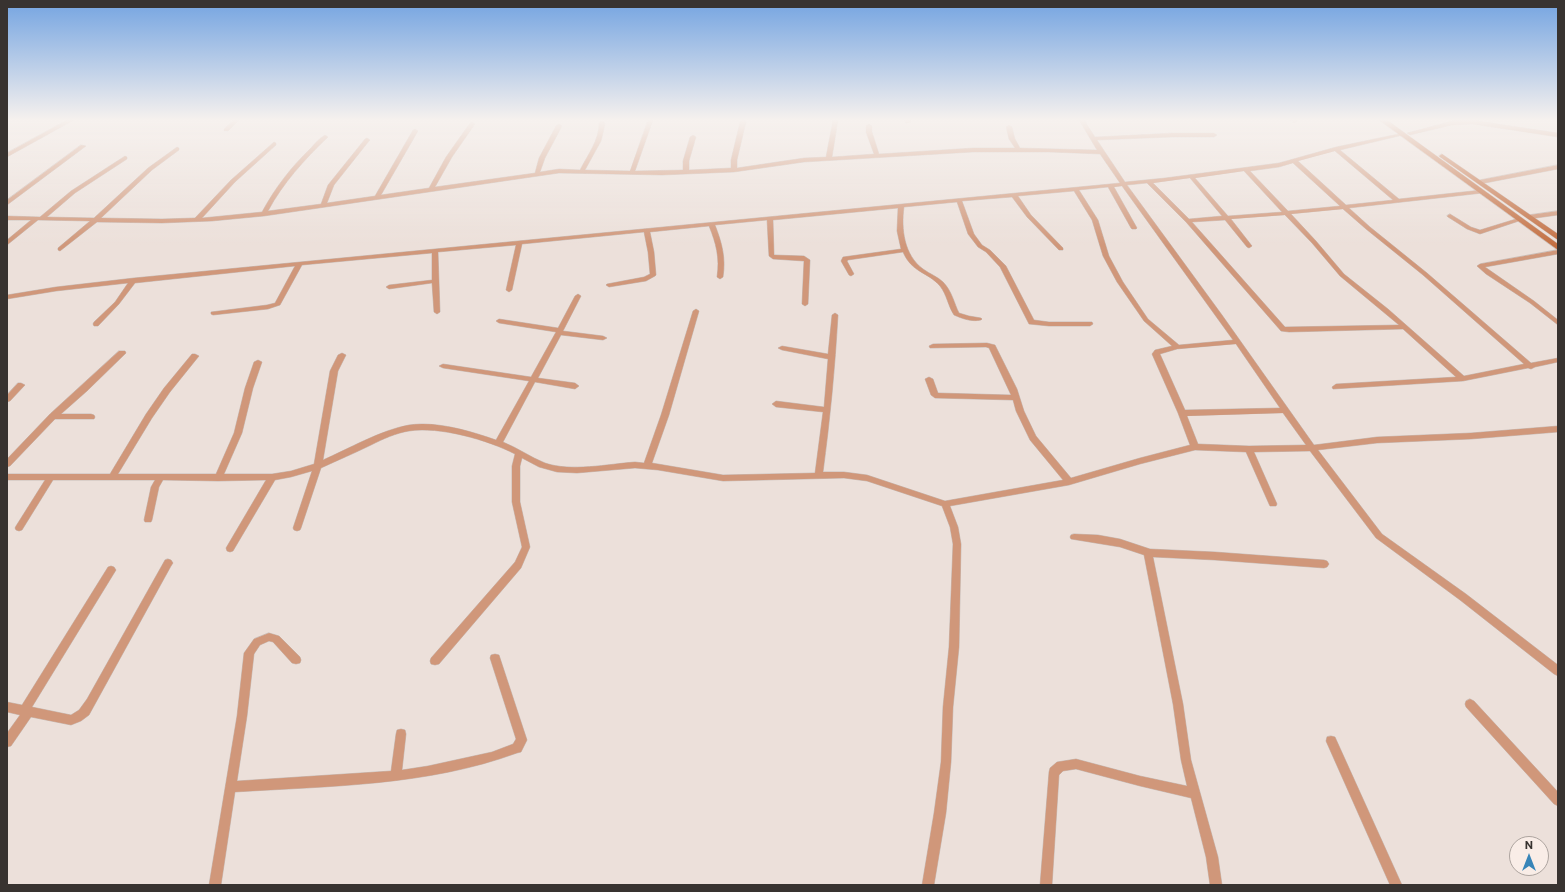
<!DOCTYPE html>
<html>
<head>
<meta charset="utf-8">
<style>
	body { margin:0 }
	#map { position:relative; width:1565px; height:892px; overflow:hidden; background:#ece0da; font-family:Commissioner,sans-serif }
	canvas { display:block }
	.frame { position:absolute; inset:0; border:8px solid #383330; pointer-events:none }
	.north { position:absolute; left:1509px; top:836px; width:40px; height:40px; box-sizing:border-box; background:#f9ede7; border:1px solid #aca39e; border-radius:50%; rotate:0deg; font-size:11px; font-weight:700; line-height:16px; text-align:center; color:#383330 }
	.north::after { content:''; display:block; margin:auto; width:14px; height:18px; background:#3885b8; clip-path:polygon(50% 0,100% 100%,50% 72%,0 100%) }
</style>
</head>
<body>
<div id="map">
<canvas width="1565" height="892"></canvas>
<div class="frame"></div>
<div class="north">N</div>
</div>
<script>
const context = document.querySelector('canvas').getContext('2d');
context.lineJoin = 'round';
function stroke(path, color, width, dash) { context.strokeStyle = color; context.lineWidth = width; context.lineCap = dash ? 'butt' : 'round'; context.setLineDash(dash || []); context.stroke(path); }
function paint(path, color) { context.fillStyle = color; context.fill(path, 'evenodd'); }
const street = new Path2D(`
	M67 120H74L7 157V153Z
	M234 120H239L228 131H224V129Z
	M648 120H653L635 171 683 170V161L690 137 693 135 696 137 689 161V170L731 168V160L740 122 743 120 746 122 737 160V168L804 158 826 157 833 120H838L832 157 874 154 866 132V126L869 124 872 126V132L879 154 973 148H1015L1009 139 1006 127 1009 125 1012 127 1015 139 1020 148 1097 150 1079 120H1084L1095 137 1172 133H1214L1217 135 1214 137H1172L1097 140 1125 182 1165 178 1279 163 1336 147 1403 133V135L1340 150 1399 199 1481 190 1483 191V193L1349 208 1370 227 1427 273 1531 363 1558 358V362L1535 367 1531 369 1528 368 1463 381 1333 389 1332 387 1336 384 1456 377 1403 329 1289 332 1281 331 1186 222 1147 183 1127 185 1222 315 1314 445 1377 437 1471 433 1558 426V432L1471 439 1377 443 1318 450 1382 534 1466 594 1558 665V676L1554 674 1460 600 1376 538 1310 451 1254 452 1277 504 1276 506H1270L1269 504 1246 452 1195 450 1140 464 1069 485 950 506 958 527 961 544 959 647 953 707 951 762 946 813 934 885H922L934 813 941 762 943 707 949 647 953 544 950 527 942 506 867 481 844 478 723 481 658 470 635 468 577 473 557 472 539 467 522 458 520 466V502L530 547 521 568 439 664 435 665 431 664 430 661 431 658 515 562 522 547 512 502V466L515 454C488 440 439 426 409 431 396 433 383 439 371 445 355 453 338 460 321 468L301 528 300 530 297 531 294 530 293 528 312 471 291 477 275 480 233 551 230 552 227 551 226 548 266 480 218 481 163 480 159 487 152 520 151 522H145L144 520 151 487 155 480H53L22 530 19 531 16 530 15 528 16 526 45 480H7V474H110L146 414 164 388 192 354H195L199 356 170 392 152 418 118 474H216L234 433 245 388 254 362 258 360 262 362 253 388 242 433 224 474H272L291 471 314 464 330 371 338 355 342 353 346 355 338 371 323 460C348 449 381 430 409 425 437 421 470 431 496 440L529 381 443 368 439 366 443 364 531 377 556 332 499 323 496 321 499 319 558 328 575 296 578 294 581 296 563 331 603 336 607 338 603 340 561 335 538 378 575 383 579 386 575 389 535 382 503 442C518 448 530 457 545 463 571 472 608 464 635 462L644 463 661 415 693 311 696 309 699 311 669 415 652 463 723 475 815 473 823 412 776 407 772 404 776 401 824 407 828 359 782 350 778 348 782 346 828 354 832 315 835 313 838 315C835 368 830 420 823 472H844L867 475 945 501 1063 480 1030 440 1016 411 1013 400 935 398 931 395 925 379 929 377 933 379 938 393 1011 395 989 348 986 347 930 348 929 346 933 344 987 343 995 345 1017 389 1024 411 1036 436 1071 478 1140 458 1190 445 1178 413 1152 354 1155 350 1172 346 1144 321 1117 282 1103 256 1092 220 1074 191 1018 196 1031 215 1063 248V250H1059L1027 217 1012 197 962 201 974 234 982 245 990 250 1006 266 1034 320 1049 322H1092L1093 324 1090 326H1049L1029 324 1000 267 986 252 978 247 968 234 957 202 904 207C901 229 904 255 923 269 930 274 938 277 943 282 952 291 954 303 959 313L969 316 981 318 982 319 981 320C972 322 963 319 954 315 948 306 947 295 940 286 928 272 912 273 903 252L848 260 847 261 854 274 851 276 849 275 841 261 843 257 901 249 897 231 898 208 773 220 774 255 804 256 810 260 808 304 805 306 802 304 804 261 773 259 769 256 767 220 715 225C722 243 726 258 723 277L720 279 717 277C720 258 716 243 709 226L650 232 654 252 656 275 655 276 646 281 609 287 606 285 607 284 644 277 650 274 648 252 644 232 522 244 512 290 509 292 506 290 516 245 438 252 440 312 437 314 434 312 432 283 389 289 386 287 389 285 432 280V253L302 265 280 305 268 309 213 315 211 314V312L267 305 275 303 295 266 135 283 119 304 98 326H94L93 324 94 322 115 302 128 283 56 291 7 299V295L56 287 134 278 1120 183 1100 154 1049 152H973L804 162 734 172 662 175 559 173 264 216 212 221 162 223 97 222 60 251 58 250V248L90 221 38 220 7 245V240L31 220H7V216L40 217 71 191 125 156 127 157V159L75 193 47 217 94 218 148 168 177 147 179 148V150L152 170 101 218 162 219 195 218 231 180 274 142 276 143V145L235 182 202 218 262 212C275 188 291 167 311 148 315 143 320 138 325 135L328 137 327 138C304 160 283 183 268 211L321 204 328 185 365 139 367 138 370 140 369 141 334 185 327 203 375 196 413 130 415 129 418 131 381 195 429 188 446 157 470 123 472 122 475 124 452 157 435 187 535 173 539 158 556 126 559 124 562 126 545 158 540 172 559 169 580 170C588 154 599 141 599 123L602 121 605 123 604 129 601 141 585 170 630 171ZM1335 151 1393 200 1346 205 1298 161ZM1293 163 1340 206 1288 211 1250 171 1279 167ZM1244 171 1282 212 1228 216 1195 178ZM1190 178 1222 216 1189 219 1153 183ZM1122 186 1233 340 1179 345 1148 319 1123 282 1109 256 1098 220 1079 190 1108 187 1131 228 1132 229H1136L1137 228 1114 187ZM1343 209 1366 229 1423 275 1524 364 1464 376 1388 309 1344 274 1316 241 1291 214ZM1285 215 1312 243 1340 276 1399 325 1285 327 1192 222 1225 220 1247 247 1249 248 1252 246 1231 219ZM1236 344 1280 408 1185 410 1160 354 1177 349ZM1283 413 1306 445 1249 446 1198 444 1187 416Z
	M905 120H910L911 122 906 123Z
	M1291 120H1297V121L1294 123Z
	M1472 120 1558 133V137L1472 124 1452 125 1410 135 1407 133 1452 121Z
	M81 145 86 146 7 205V200Z
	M1558 165V169L1480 184 1477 182 1480 180Z
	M1558 211V215L1529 219 1526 217 1529 215Z
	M1450 214 1471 227 1480 230 1519 218 1522 220 1480 234 1467 229 1448 217 1447 216Z
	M1558 250V254L1485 267 1534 301 1558 320V325L1530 303 1486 274 1477 266 1480 264Z
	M119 351H125L126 353 87 391 61 414H91L94 415 95 417 94 419H55L10 466 7 467V459L50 414Z
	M18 383H21L25 385 10 401 7 402V395Z
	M1074 534 1098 535 1120 539 1150 549 1215 552 1324 560 1327 561 1329 564 1327 567 1324 568 1215 560 1153 557 1183 704 1191 760 1218 857 1222 885H1210L1206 857 1191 798 1140 786 1076 769 1063 771 1059 775 1052 885H1040L1049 772 1050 768 1057 762 1076 759 1140 776 1187 786 1181 760 1173 704 1144 555 1120 547 1071 539 1070 537 1071 535Z
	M168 559 171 560 173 563 171 566 89 715 81 721 71 725 31 717 11 746 7 747V733L20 715 7 712V702L22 705 108 567 111 566 114 567 116 570 32 707 71 715 79 710 87 699 165 560Z
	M269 633 279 636 300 657 301 660 300 663 296 664 292 663 273 642 269 641 260 645 254 654 247 716 237 781 391 771 396 734 397 730 401 729 405 730 406 734 402 770 428 766 492 752 513 744 516 739 490 658 491 655 495 654 499 655 500 658 527 740 521 752 517 753C427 786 330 786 235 792L221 885H209L237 716 244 653 254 639Z
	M1470 699 1474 701 1558 792V806L1554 804 1466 707 1465 704 1466 701Z
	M1331 736 1335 737 1402 885H1390L1326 741 1327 737Z`);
const secondary = new Path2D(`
	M1379 120H1387L1558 244V250Z
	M1442 154 1558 234V240L1440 157 1439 156Z`);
stroke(street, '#c8bdb8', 1);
stroke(secondary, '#c8bdb8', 1);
paint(street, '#d0977a');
paint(secondary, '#c36f42');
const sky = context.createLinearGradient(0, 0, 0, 245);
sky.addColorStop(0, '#74a4e1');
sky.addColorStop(0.49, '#f6f1ee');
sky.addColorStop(1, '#f6f1ee00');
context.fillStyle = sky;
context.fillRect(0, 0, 1565, 245);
</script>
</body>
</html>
